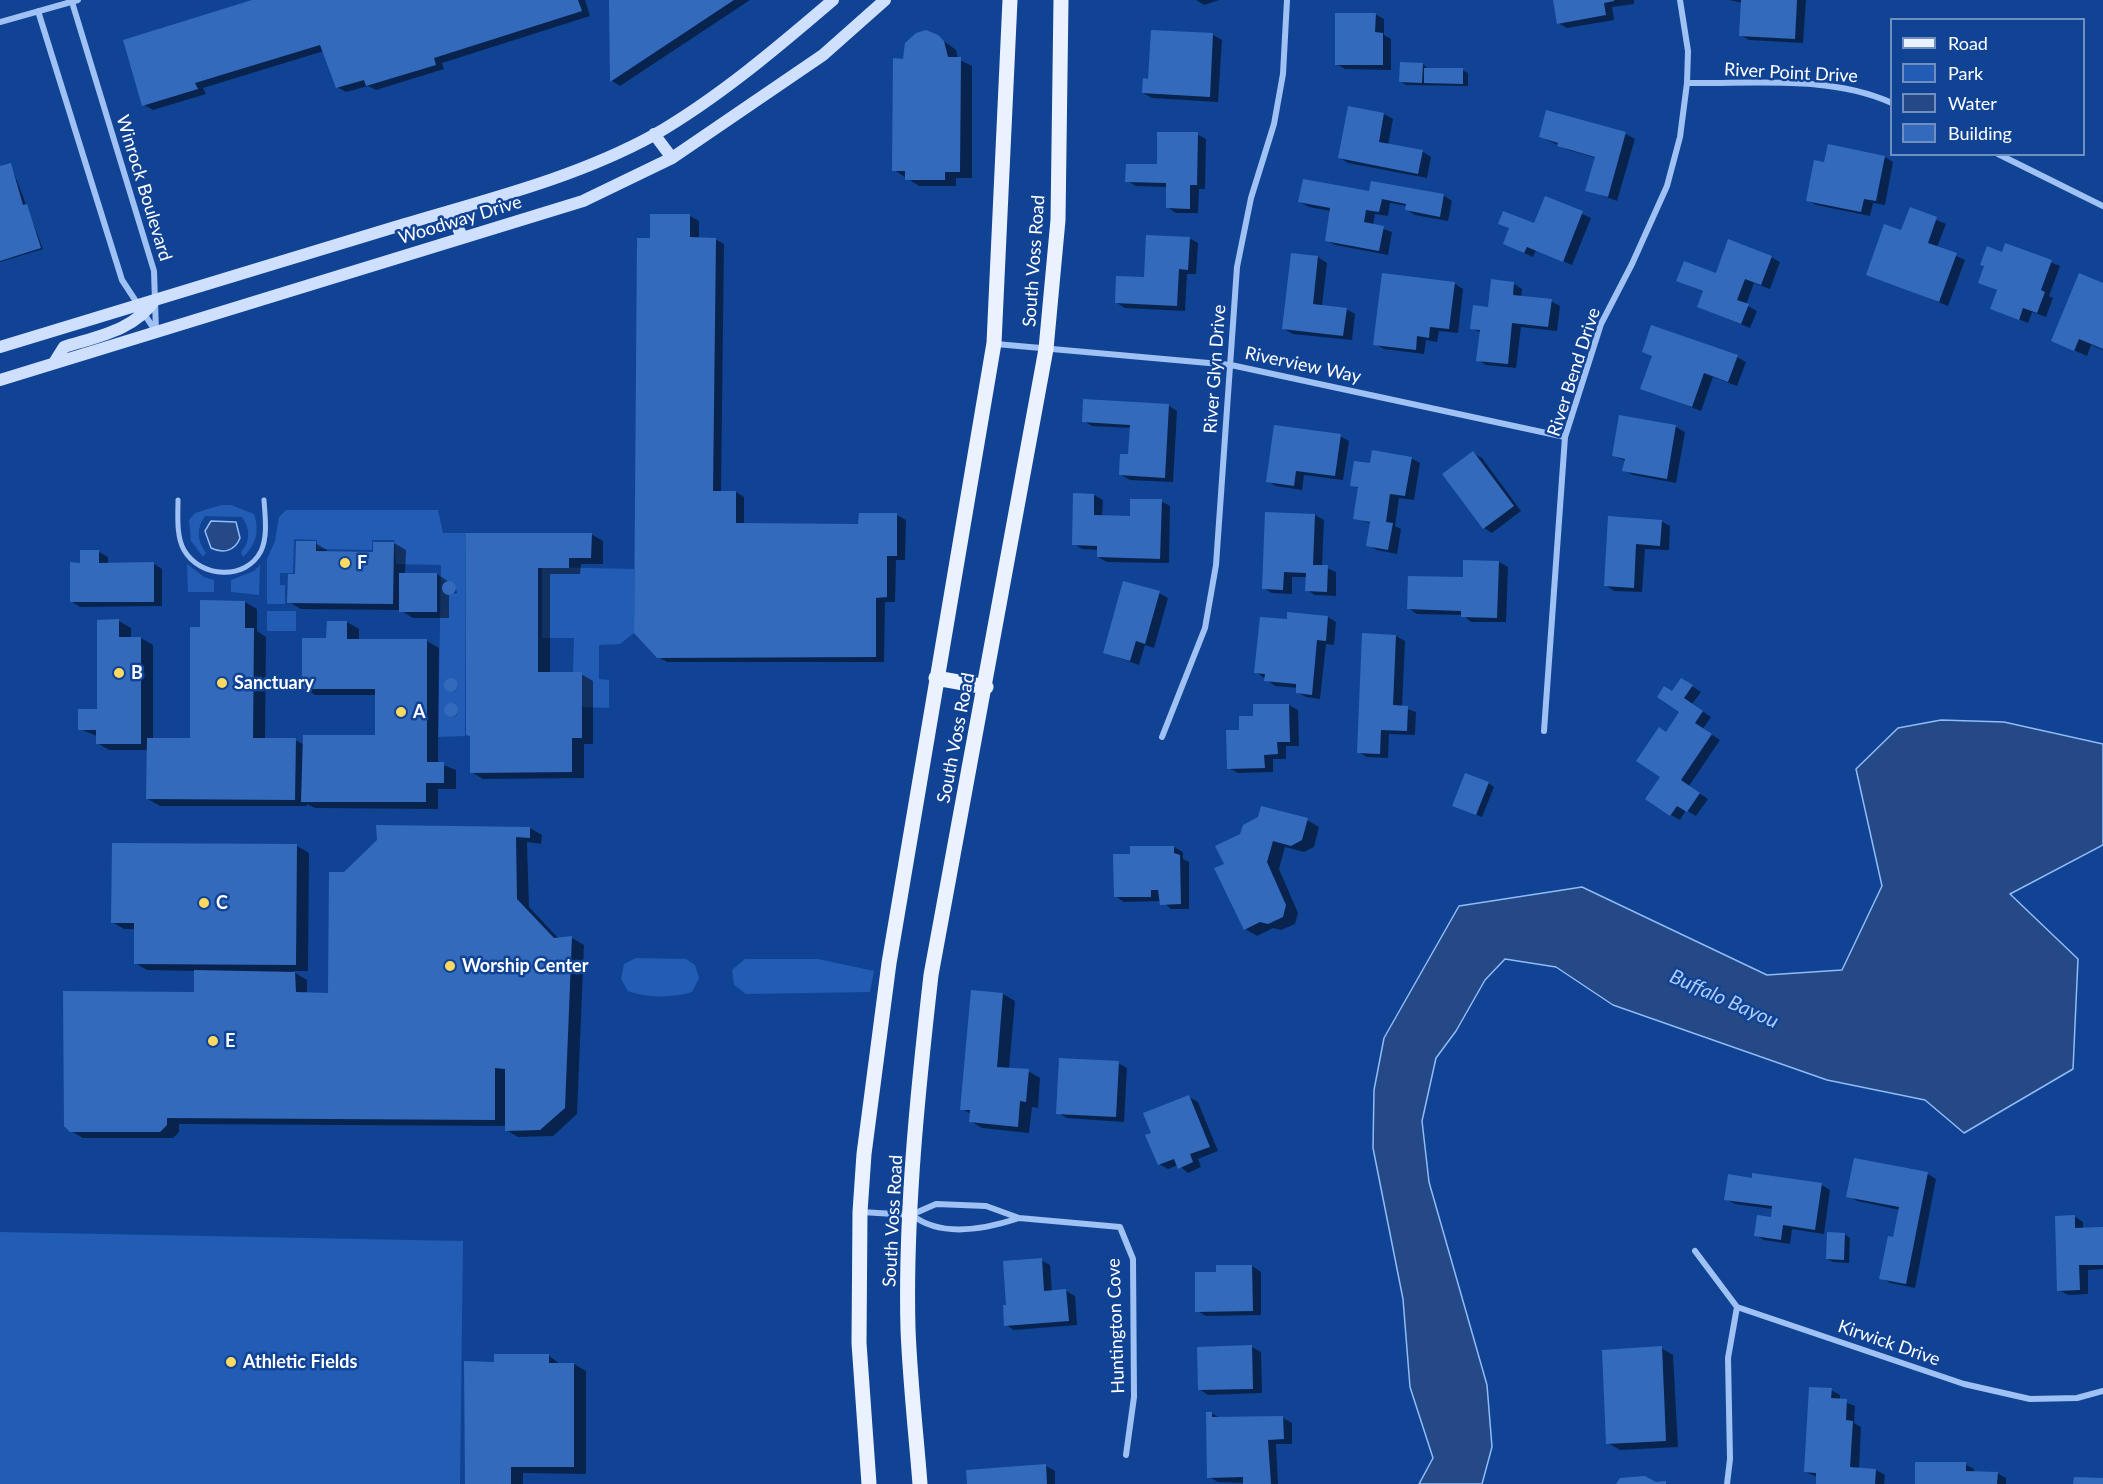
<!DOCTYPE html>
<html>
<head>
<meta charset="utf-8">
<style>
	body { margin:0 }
	#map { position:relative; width:2103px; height:1484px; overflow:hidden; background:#114395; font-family:Lato,sans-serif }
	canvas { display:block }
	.legend { position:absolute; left:1890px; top:18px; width:195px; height:138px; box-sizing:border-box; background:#114395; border:2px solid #708ebf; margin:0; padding:8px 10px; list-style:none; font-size:18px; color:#fff }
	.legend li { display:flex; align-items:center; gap:12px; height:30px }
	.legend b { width:30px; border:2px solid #708ebf }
</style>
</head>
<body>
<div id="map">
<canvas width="2103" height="1484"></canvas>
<ul class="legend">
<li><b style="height:8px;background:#ebf2ff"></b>Road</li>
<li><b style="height:16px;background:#225cb4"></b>Park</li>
<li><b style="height:16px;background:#244986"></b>Water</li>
<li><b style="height:16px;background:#346abc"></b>Building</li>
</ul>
</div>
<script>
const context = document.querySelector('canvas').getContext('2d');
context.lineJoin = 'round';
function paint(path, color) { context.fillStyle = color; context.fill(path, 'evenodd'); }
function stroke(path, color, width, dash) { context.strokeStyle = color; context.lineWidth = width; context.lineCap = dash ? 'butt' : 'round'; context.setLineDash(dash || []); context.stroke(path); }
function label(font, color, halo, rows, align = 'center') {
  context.font = font + ' Lato,sans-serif'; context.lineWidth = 5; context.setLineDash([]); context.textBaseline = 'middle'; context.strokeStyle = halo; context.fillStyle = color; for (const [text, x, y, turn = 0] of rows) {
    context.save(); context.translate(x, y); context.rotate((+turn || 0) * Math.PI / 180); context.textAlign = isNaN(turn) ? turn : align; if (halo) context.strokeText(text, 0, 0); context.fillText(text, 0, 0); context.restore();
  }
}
const green = new Path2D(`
	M221 505H231L254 514C260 531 256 545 243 557L241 552C251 541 250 528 242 517L205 516C196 529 197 540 206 553L203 557 191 541 189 520 195 513Z
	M286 510H438L443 533H466L465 736 438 737 441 565 396 564 394 540H372V550L317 549V540L294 539 293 573H280V585H285V604H267V559L275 541 279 517Z
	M187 564 204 577 214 580V592H188Z
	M260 565 259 595 231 592V580L254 571Z
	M542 567 634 569V633L620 644 599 645V679L609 680V708L582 707 573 672 574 638H542Z
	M267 611H296V631H267Z
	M636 958 686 959 695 965 699 978 692 992C673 998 646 998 628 991L621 979 624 964Z
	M745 959H818L874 971 870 992 746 994 734 985 732 970Z
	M0 1232 463 1241 460 1484H0Z`);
const water = new Path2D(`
	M211 521 236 522 240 538C235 551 223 554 211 548L205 531Z
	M1941 720 2004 722 2103 744V845L2010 894 2078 959 2073 1069 1964 1133 1925 1100 1827 1080 1613 1005 1556 967 1505 959 1485 980 1456 1031 1436 1058 1422 1121 1429 1182 1487 1385 1492 1447 1482 1484H1419L1433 1458 1410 1387 1403 1299 1373 1148 1374 1090 1384 1038 1459 906 1582 887 1767 975 1842 970 1882 886 1856 769 1898 728Z`);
const shadow = new Path2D(`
	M258 0H585L590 16 442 63 444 69 376 90 368 86 346 92 337 87 324 51 203 88 206 94 153 110 144 105Z
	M611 0H750L620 86 612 81Z
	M1196 0H1219L1204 5Z
	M1554 0H1634V4L1612 7 1614 20 1567 28 1558 23Z
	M1729 0H1806L1803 43 1749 40 1740 35 1743 3Z
	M1375 14 1384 19V35L1391 39V70L1345 69 1336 64Z
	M1152 31 1213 35 1222 40 1218 102 1152 98 1143 93 1149 80Z
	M937 36 956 50 958 59 972 66V178H956V186H919L894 170 904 60Z
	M1423 64 1428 69 1462 70 1468 73V86L1406 85 1400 81Z
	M1349 108 1384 114 1393 119 1388 145 1422 151 1431 157 1427 178 1348 163 1340 158Z
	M1547 112 1626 134 1635 139 1617 201 1587 190 1596 158 1568 150 1541 137Z
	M1197 134 1206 139 1205 189H1199L1198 213H1176L1167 207V187L1136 186 1127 181 1158 166Z
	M1885 157 1893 162 1885 205 1873 203 1870 216 1816 205 1807 200 1825 164Z
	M11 165 43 249 0 262V168Z
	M1370 193 1443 195 1452 201 1448 221 1415 215 1407 210V206L1390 203 1388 216 1375 214 1373 225 1392 232 1388 255 1335 245 1326 240 1331 211 1309 207 1300 202Z
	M1546 198 1591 218 1572 265 1536 250 1533 257 1504 244 1511 229 1500 223 1535 225Z
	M1910 209 1946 224 1937 247 1965 260 1948 306 1868 274 1902 232Z
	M690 216 699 221V239H715L724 244 721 492H736L744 497V525L860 526 897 515 906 520 905 560H896L895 602H885L884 662H667L658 657 651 239Z
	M1189 238 1198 243 1196 274H1187L1185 311 1125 308 1117 303Z
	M2006 245 2060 266 2049 296 2053 298 2046 317 2032 312 2028 323 1992 308 1998 291 1979 282 2003 254Z
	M1292 255 1318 257 1327 263 1322 306 1346 309 1355 314 1352 340 1293 334 1284 329Z
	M1771 257 1780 262 1770 289 1754 283 1746 305 1757 311 1750 328 1698 307 1704 292 1678 281 1716 275Z
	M1455 284 1463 289 1458 333 1439 331 1437 342 1426 340 1424 354 1384 349 1375 344Z
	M1514 284 1522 289 1521 297 1551 301 1560 306 1557 331 1521 327 1516 368 1486 365 1478 360 1481 333 1472 328Z
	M2103 284V350L2091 345 2087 356 2053 341Z
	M1653 357H1737L1746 362 1737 386 1713 377 1701 411 1642 388Z
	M1168 405 1177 411 1173 482 1130 480 1121 475 1129 456 1131 428 1092 426 1084 421Z
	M1620 417 1676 427 1685 432 1676 483 1633 475 1624 470 1626 461 1613 456Z
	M1340 436 1349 441 1343 480 1304 475 1302 490 1276 486 1267 481Z
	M1473 453 1482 458 1521 511 1492 533 1484 528Z
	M1411 458 1420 463 1414 500 1399 498 1395 526 1401 529 1397 554 1377 550 1368 545 1371 524 1355 518 1360 489 1352 485 1371 465Z
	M1094 495 1103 500 1102 517H1131L1161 501 1170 506 1169 563 1107 562 1098 557 1099 550 1082 549 1074 544Z
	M1315 515 1324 520 1322 566 1336 572V596L1315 595 1307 590V577H1292V594L1272 593 1263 588Z
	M1610 518 1661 521 1670 526 1669 550 1645 549 1642 592 1614 591 1605 585Z
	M468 534H591L603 541V564H581L580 574H550V674H581L593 681V744H584V778L483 779 471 772Z
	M315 543 327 550V553L375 554 394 543 406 550 405 574H437L455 586 457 593 449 594V618H413L400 610 301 609 289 602 297 576Z
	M99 552 108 557V564H154L162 569V606L80 607 71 601 81 564Z
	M1499 562 1508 567 1506 622H1471L1463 615 1417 614 1408 608Z
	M1159 593 1168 598 1154 648 1145 645 1139 665 1105 653Z
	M245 602 257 609V631L266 637 265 740H295L305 745 376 737 377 695H315L303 688 328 640V622H347L359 629V640L427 641 439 648 438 763 456 770V789H438V809L315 808 307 804V806H160L148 799V750H109L97 743V736L80 729 98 710 119 621 131 628V638H141L153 645V739L191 740 201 628Z
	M1328 617 1336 622 1334 645 1326 644 1320 699 1306 697 1297 692 1298 688 1275 686 1256 672 1288 621Z
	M1364 635 1396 636 1405 641 1402 707 1416 712 1415 735 1389 734 1388 758 1367 757 1358 752Z
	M446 686a6 6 0 1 1 12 0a6 6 0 1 1-12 0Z
	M1690 685 1701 692 1692 704 1711 717 1703 729 1720 740 1689 786 1708 799 1696 816 1686 810 1680 820 1671 815 1662 776 1667 733 1681 712 1673 693Z
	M446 711a6 6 0 1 1 12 0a6 6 0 1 1-12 0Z
	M1289 705 1298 710 1299 746H1286V759H1273V772L1238 773 1229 768 1241 731 1255 718Z
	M1488 783 1494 787 1482 817 1459 808Z
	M1307 820 1319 827 1314 847 1304 852 1285 847 1279 869 1298 913 1295 924 1281 930 1273 928 1257 936 1245 929 1216 869Z
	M530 828 542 835 541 844 527 842 529 907 559 939 572 938 584 945 577 1114 553 1136 518 1137 506 1130V1126L179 1124V1132L173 1138H83L71 1131 195 993 196 971 147 970 135 963V929H124L112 922 297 846 309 853 308 971H292L307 980V994H330L345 874Z
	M1174 847 1183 852V859L1189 862V909H1171L1162 901 1124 902 1115 896 1131 855Z
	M1003 994 1015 1001 1009 1069 1028 1071 1040 1078 1038 1108 1032 1107 1029 1133 982 1128 970 1121 971 1114 962 1109Z
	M1118 1063 1127 1068 1124 1122 1067 1118 1058 1113Z
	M1189 1097 1198 1102 1218 1151 1198 1159 1201 1167 1188 1173 1178 1165 1168 1169 1159 1164 1153 1134Z
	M1928 1174 1936 1179 1915 1288 1890 1283 1881 1278 1894 1239 1900 1210 1857 1201 1848 1196Z
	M1822 1185 1830 1190 1824 1234 1792 1229 1790 1244 1764 1240 1755 1235 1772 1219 1773 1209 1735 1204 1726 1199Z
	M2074 1216 2083 1222V1229L2103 1228V1269L2088 1270V1294L2068 1295 2059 1290Z
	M1844 1234 1850 1238 1849 1263 1833 1262 1827 1259Z
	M1041 1260 1050 1265 1052 1292 1066 1291 1075 1296 1077 1325 1014 1330 1006 1325 1008 1306Z
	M1252 1266 1261 1272V1315L1206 1316 1197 1311 1217 1273Z
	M1252 1347 1261 1352 1262 1393 1208 1395 1199 1389Z
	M1661 1348 1673 1355 1678 1447 1620 1450 1608 1443Z
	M548 1355 560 1364H574L586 1371V1474L523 1473V1484H466L495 1363Z
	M1831 1390 1840 1395V1400L1855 1406 1854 1423 1861 1427 1859 1469 1876 1470 1885 1475 1884 1484H1817L1818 1477 1805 1472Z
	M1212 1413 1221 1419 1283 1418 1292 1423V1444H1276L1278 1484 1218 1482 1209 1477Z
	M1965 1464 1974 1469V1473H1997L2006 1478V1484H1916Z
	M1046 1466 1055 1471V1484H968Z`);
const building = new Path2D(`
	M252 0H578L582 11 434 58 436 65 366 86 364 80 336 88 320 45 195 83 198 89 142 106 123 40Z
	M609 0H734L610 82Z
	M1553 0H1614V1L1604 3 1606 15 1557 24Z
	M1741 0H1797L1795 39 1739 36Z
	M1335 13H1376L1375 32 1383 33V65H1335Z
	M926 30 938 35 944 41 948 57H961L960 172H945V180H905V171H892L893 58 903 59 905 43 916 33Z
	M1151 30 1213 33 1210 97 1142 93 1143 78 1148 79Z
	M1400 62 1423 63 1422 83 1399 82Z
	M1424 68H1463V84L1424 83Z
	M1348 106 1384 113 1379 142 1423 150 1418 174 1338 158Z
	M1546 110 1626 132 1608 197 1585 191 1595 157 1557 146 1558 143 1539 137Z
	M1157 132H1198L1197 185H1190V209L1166 208V183L1125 182 1126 164H1157Z
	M1828 144 1885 156 1876 201 1864 199 1861 212 1806 201 1814 160 1824 162Z
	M11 163 23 205 27 204 41 248 0 261V166Z
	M1303 179 1369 191 1371 181 1444 194 1440 217 1405 210 1406 204 1382 199 1379 212 1366 210 1364 222 1384 226 1379 251 1325 241 1330 208 1298 202Z
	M1545 196 1583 211 1563 262 1527 247 1524 253 1503 244 1509 228 1498 224 1503 211 1534 223Z
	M1910 207 1937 217 1928 243 1957 253 1939 302 1866 275 1884 224 1901 230Z
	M650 214H690V237L716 238 713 491H736V523L858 524 859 513H897V556H887V597L876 598V657L657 658 634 633 637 238H650Z
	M1146 235 1190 237 1188 270 1179 269 1177 306 1115 303 1116 276 1144 277Z
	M1728 239 1772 256 1761 285 1745 279 1737 300 1749 304 1741 324 1697 307 1703 291 1676 281 1684 261 1716 273Z
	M2005 243 2052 260 2041 290 2045 292 2037 313 2023 308 2019 320 1990 309 1997 290 1978 283 1984 266 1980 265 1987 246 2002 252Z
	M1291 253 1318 256 1313 304 1347 308 1343 336 1282 329Z
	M1382 273 1455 282 1449 329 1430 327 1429 338 1417 336 1416 350 1373 345Z
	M2079 273 2103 283V349L2079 339 2074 351 2051 341Z
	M1491 279 1514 282 1513 295 1552 299 1548 327 1512 323 1508 364 1476 361 1480 330 1470 329 1473 305 1488 307Z
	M1651 325 1738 355 1728 382 1704 373 1692 407 1640 389 1652 356 1642 352Z
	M1083 399 1169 404 1165 478 1119 475 1120 454H1128L1130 425 1082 422Z
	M1619 415 1676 425 1667 479 1622 471 1625 459 1612 456Z
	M1274 425 1341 434 1335 476 1296 471 1294 486 1266 482Z
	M1372 450 1412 457 1405 496 1390 494 1386 522 1393 523 1388 550 1366 546 1370 522 1353 519 1358 487 1350 486 1354 461 1370 463Z
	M1473 451 1514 506 1483 529 1442 474Z
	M1073 493 1094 494V515L1130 516V499H1162L1160 559 1097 557V546L1072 545Z
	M1265 512 1315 514 1313 565H1328L1327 592 1305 591 1306 573 1284 572 1283 590 1262 589Z
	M1608 516 1662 520 1660 546 1636 544 1634 588 1604 586Z
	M466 533H592L591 558H569V568H538V672H582V738H572V772L470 773V736L466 735Z
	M296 541H316V551L373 552V542H394L393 604 287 603 288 574H295Z
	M80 550H99V563L154 562V602H70V562L80 563Z
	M1463 560 1499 561 1497 618 1461 617V611L1407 609 1408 576 1463 577Z
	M399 573H437V612H399Z
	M442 588a7 7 0 1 1 14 0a7 7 0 1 1-14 0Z
	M1123 581 1160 591 1145 644 1136 641 1130 661 1103 653Z
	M200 600 245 601V628H254L253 738H296L295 800 146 799 147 738H190V627H200Z
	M1287 612 1328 616 1326 641 1317 640 1312 695 1296 693V684L1264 681 1265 674 1254 673 1260 617 1287 619Z
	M119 619V637H141V744H96V730H78V709H97V620Z
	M327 621H347V639H427V762H444V783H426V802H301L303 735H375V689H302V638H326Z
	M1362 633 1396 635 1393 705 1408 706 1407 731 1381 730 1380 754 1357 753Z
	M444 685a7 7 0 1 1 14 0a7 7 0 1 1-14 0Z
	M1681 678 1693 685 1684 698 1703 711 1695 723 1712 734 1681 780 1700 793 1687 812 1677 806 1670 816 1645 799 1660 777 1636 761 1659 727 1666 732 1679 712 1657 697 1664 686 1672 691Z
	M444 710a7 7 0 1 1 14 0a7 7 0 1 1-14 0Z
	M1253 704H1289L1290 742H1277L1278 754 1264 755 1265 768 1227 769 1226 730H1239V716H1253Z
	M1465 773 1489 782 1476 815 1452 806Z
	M1261 806 1308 818 1302 840 1291 846 1273 841 1267 862 1286 905 1283 917 1268 924 1260 922 1244 930 1214 868 1224 864 1215 846 1240 834 1243 825 1258 817Z
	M376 825 530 827V838L516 837 517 899 554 938 572 936 565 1108 540 1130 505 1131V1069L495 1068V1120L167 1118V1125L160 1132H70L64 1126 63 991 194 992V970L295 972 296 992 328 993 329 872H344L377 840Z
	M112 843 297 844 296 965 134 964V923H111Z
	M1130 846H1174V853L1180 855 1181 904 1160 905 1158 890H1151V897H1114L1113 854H1130Z
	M971 990 1003 993 997 1067 1029 1069 1026 1102 1020 1101 1018 1127 969 1122 970 1110H960Z
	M1059 1058 1119 1061 1116 1117 1056 1114Z
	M1189 1095 1210 1147 1190 1154 1193 1162 1178 1169 1174 1159 1158 1165 1145 1135 1151 1133 1143 1113Z
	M1854 1158 1928 1172 1906 1284 1879 1279 1888 1236 1893 1237 1899 1207 1846 1197Z
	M1752 1173 1822 1183 1815 1230 1783 1225 1781 1240 1754 1236 1757 1215 1771 1217 1772 1206 1724 1200 1728 1174 1752 1178Z
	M2075 1215V1228L2103 1227V1265H2079L2080 1290 2057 1291 2055 1216Z
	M1827 1232 1845 1233 1844 1260 1826 1259Z
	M1042 1258 1044 1291 1066 1289 1069 1321 1004 1326 1003 1305H1006L1003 1261Z
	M1216 1265H1252L1253 1311 1195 1312V1272H1216Z
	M1252 1345 1253 1389 1198 1390 1197 1347Z
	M1662 1346 1666 1441 1606 1444 1602 1350Z
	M494 1354H549V1363H574V1467H511V1484H465L464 1361 494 1362Z
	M1809 1387 1832 1388 1831 1398 1847 1399 1846 1420 1853 1421 1850 1467 1876 1469 1875 1484H1816V1473L1804 1472Z
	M1206 1412H1212V1417L1283 1416 1284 1439 1268 1440 1271 1484H1243V1477L1207 1478Z
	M1915 1462H1966V1471L1998 1472 1997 1484H1915Z
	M1046 1464 1047 1484H967L966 1470Z
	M1645 1476 1656 1482 1666 1481V1484H1616L1620 1478Z
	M2074 1477 2103 1478V1484H2073Z`);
const pedestrian = new Path2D(`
	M178 500C178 515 176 536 184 550 200 578 246 581 261 551 268 536 265 516 264 500`);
const minor = new Path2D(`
	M72 2 154 271 156 331
	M38 11 122 280 156 332
	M0 22 78 0
	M1687 83C1754 84 1830 75 1892 103
	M1998 154 2103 206
	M996 344 1231 365 1565 437
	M1544 731 1565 437 1601 324 1632 264 1667 186 1680 137 1687 83 1688 51 1680 0
	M1162 737 1205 628 1216 565 1237 267 1251 198 1274 124 1283 74 1287 0
	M861 1212 911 1215 936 1204 986 1206 1019 1218 1120 1227 1133 1259 1134 1397 1126 1455
	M912 1215C941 1238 986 1229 1019 1218
	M1695 1251 1737 1307 1964 1384 2030 1399 2077 1398 2103 1391
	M1727 1484 1730 1459 1728 1358 1737 1307`);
const secondary = new Path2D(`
	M654 134 672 158
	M449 211 463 238
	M0 347C132 307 263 267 395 227 481 201 574 179 654 135 718 98 777 48 833 0
	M54 363 64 347C98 336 133 331 155 300
	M0 380 583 201 672 158 823 55 885 0`);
const primary = new Path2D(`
	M936 678 986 687
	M869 1484 859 1343 860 1212 864 1154 889 963 994 343 1010 0
	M920 1484C916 1433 910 1381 908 1329 905 1214 918 1089 931 975L1046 349 1058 220 1061 0`);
const markers = [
	[345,563,6,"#ffda61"],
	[119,673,6,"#ffda61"],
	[222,683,6,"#ffda61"],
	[401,712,6,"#ffda61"],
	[204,903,6,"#ffda61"],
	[450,966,6,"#ffda61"],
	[213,1041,6,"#ffda61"],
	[231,1362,6,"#ffda61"]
];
const streetNames = [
	["River Point Drive",1791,73,3],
	["Winrock Boulevard",144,188,73],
	["Woodway Drive",460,220,-17],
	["South Voss Road",1034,261,-86],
	["Riverview Way",1303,365,12],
	["River Glyn Drive",1215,369,-86],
	["River Bend Drive",1574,372,-72],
	["South Voss Road",956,738,-79],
	["South Voss Road",893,1221,-87],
	["Huntington Cove",1116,1326,-92],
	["Kirwick Drive",1889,1343,19]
];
const poiNames = [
	["F",357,563],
	["B",131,673],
	["Sanctuary",234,683],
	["A",413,712],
	["C",216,903],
	["Worship Center",462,966],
	["E",225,1041],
	["Athletic Fields",243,1362]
];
const waterNames = [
	["Buffalo Bayou",1724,999,24]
];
paint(green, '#225cb4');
paint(water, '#244986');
stroke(water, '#90bbf7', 1.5);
paint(shadow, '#0007');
paint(building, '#346abc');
stroke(pedestrian, '#9fc1f3', 5);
stroke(minor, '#9fc1f3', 6);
stroke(secondary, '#cee0fd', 12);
stroke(primary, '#ebf2ff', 15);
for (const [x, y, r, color] of markers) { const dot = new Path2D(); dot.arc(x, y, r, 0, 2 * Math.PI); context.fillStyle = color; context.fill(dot); stroke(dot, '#114395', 2); }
label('18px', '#fff', '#114395', streetNames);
label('bold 18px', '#fff', '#114395', poiNames, 'left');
label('italic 20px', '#abcbfa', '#114395', waterNames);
</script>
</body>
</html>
